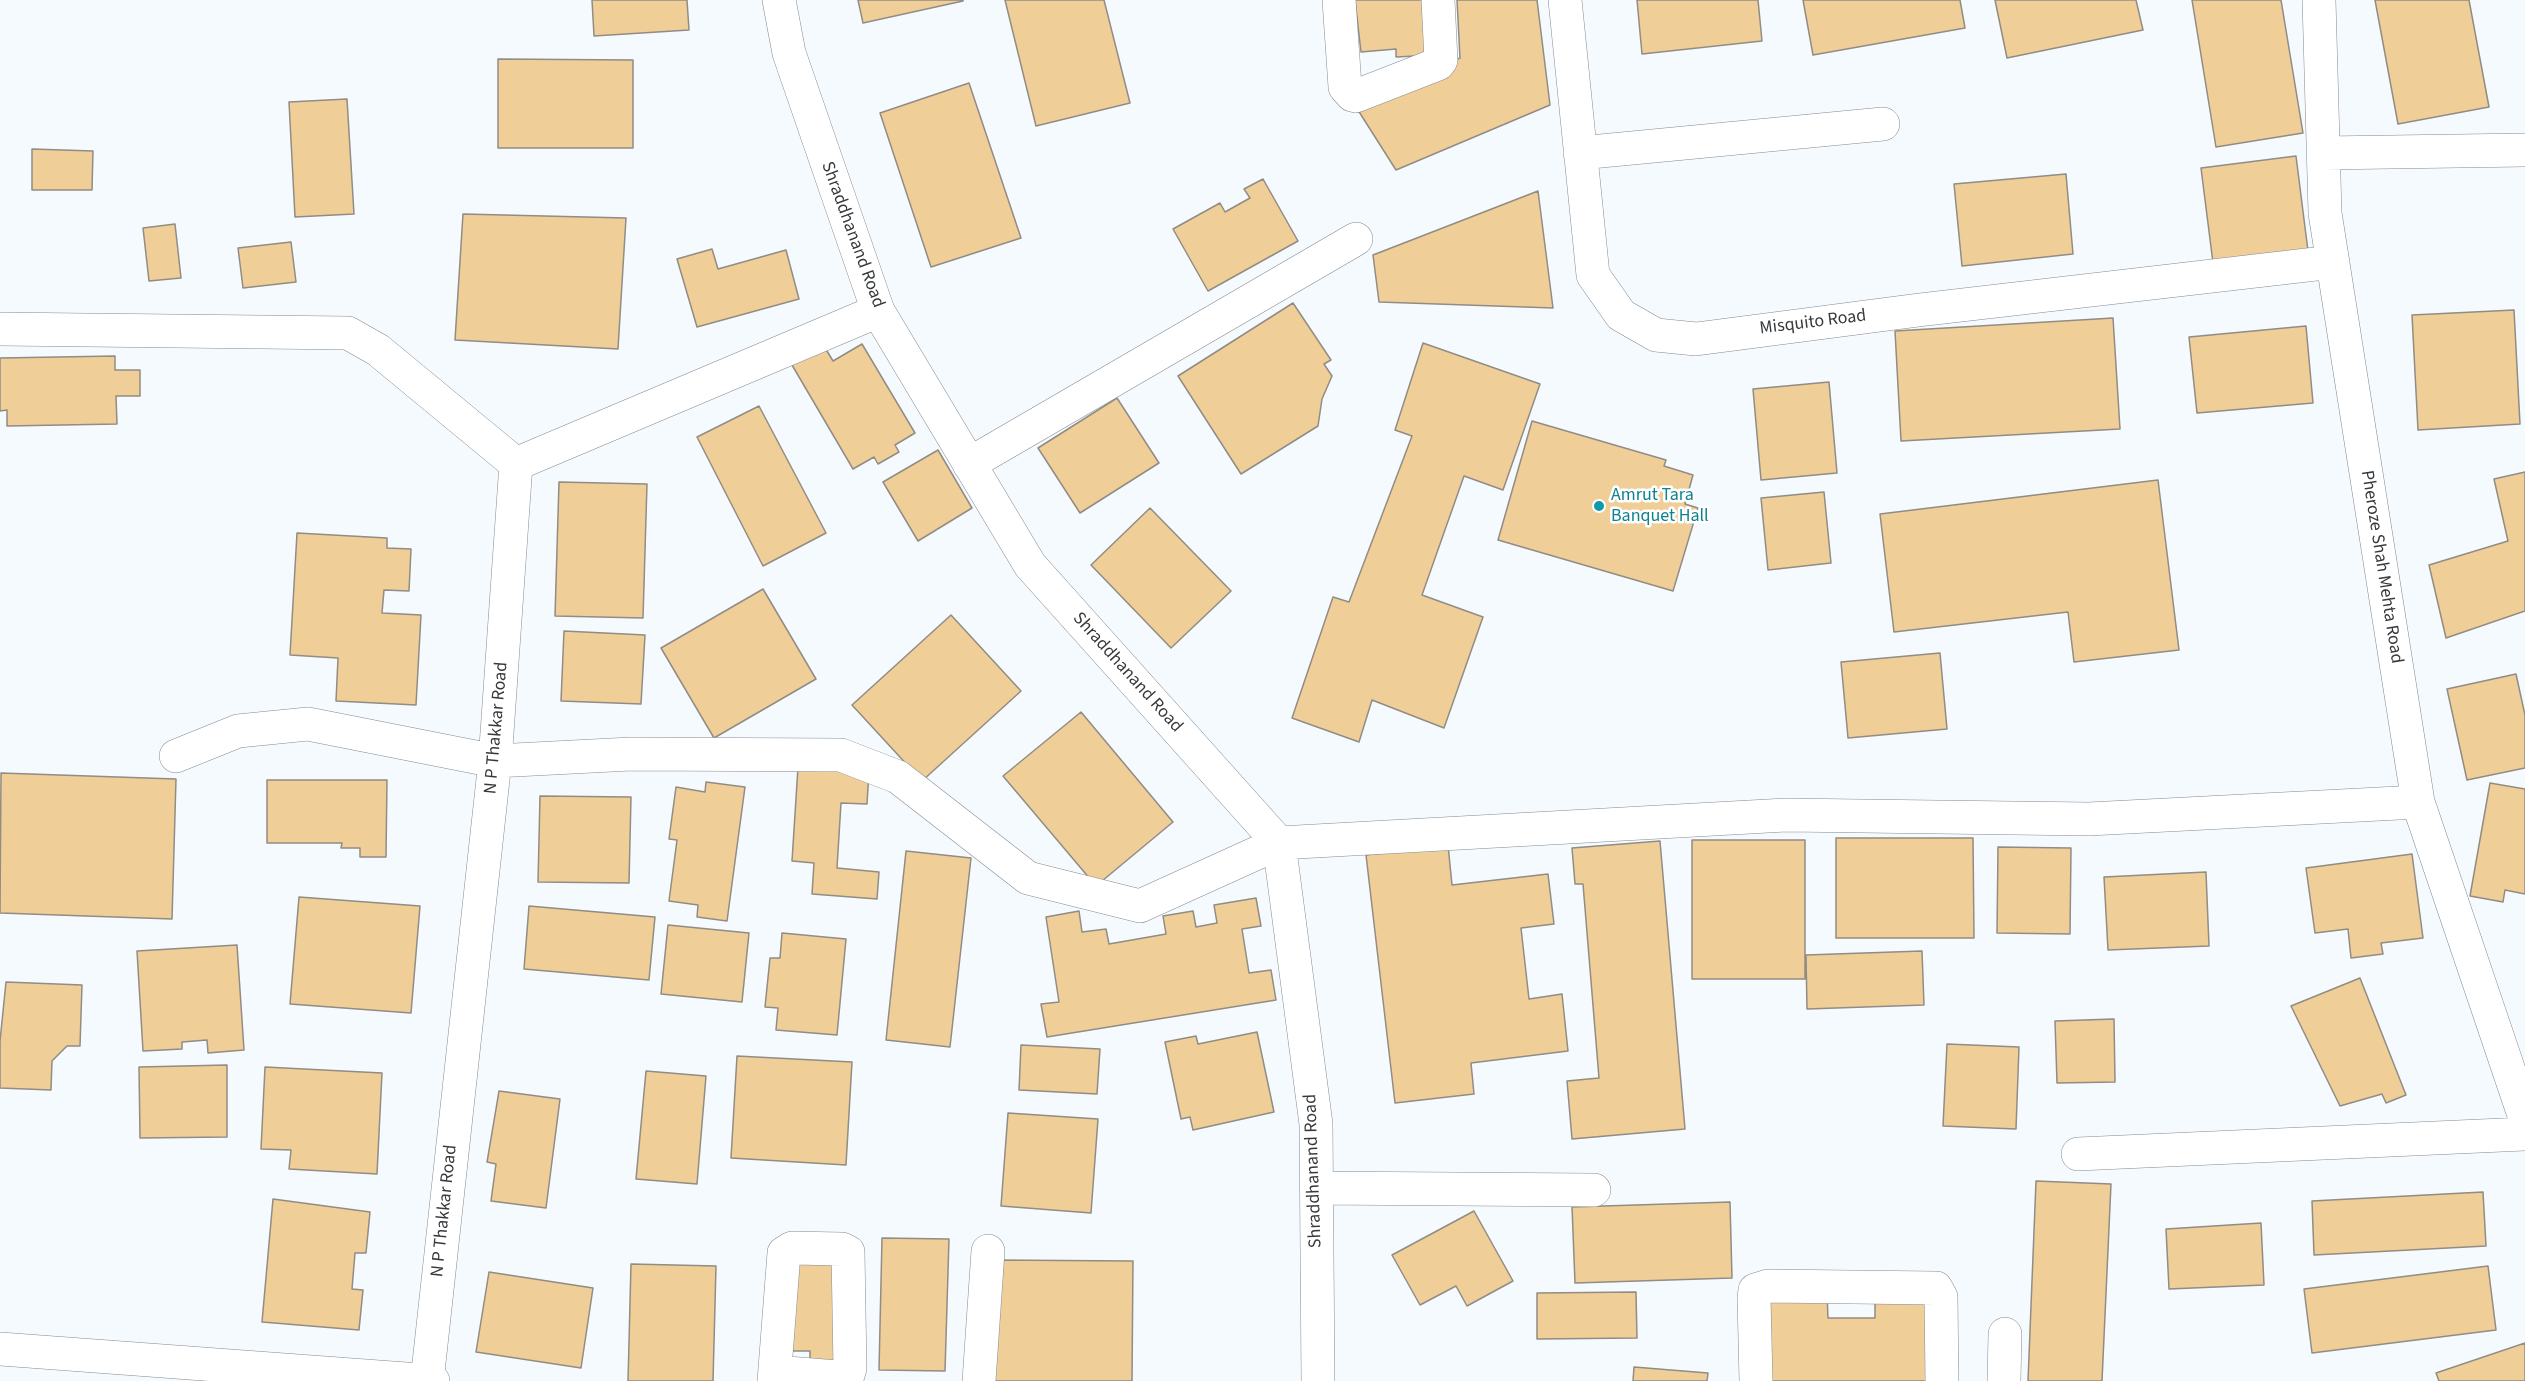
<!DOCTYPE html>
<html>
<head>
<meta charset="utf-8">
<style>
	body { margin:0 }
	canvas { display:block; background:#f5faff }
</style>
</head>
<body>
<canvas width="2525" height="1381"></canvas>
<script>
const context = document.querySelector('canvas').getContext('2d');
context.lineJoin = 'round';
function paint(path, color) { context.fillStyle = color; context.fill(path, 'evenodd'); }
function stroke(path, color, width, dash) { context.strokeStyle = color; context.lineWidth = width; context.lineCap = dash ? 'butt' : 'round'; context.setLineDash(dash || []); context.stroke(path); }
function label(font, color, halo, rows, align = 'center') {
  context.font = font + ' "Source Sans 3",sans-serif'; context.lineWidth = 5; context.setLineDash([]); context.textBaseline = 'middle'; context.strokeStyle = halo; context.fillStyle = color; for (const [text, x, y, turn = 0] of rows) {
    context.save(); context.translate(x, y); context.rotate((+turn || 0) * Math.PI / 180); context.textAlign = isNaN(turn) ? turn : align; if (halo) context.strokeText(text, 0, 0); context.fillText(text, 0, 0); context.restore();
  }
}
const building = new Path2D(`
	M592 0H687L689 30 594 36Z
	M858 0H963V1L863 23Z
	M1005 0H1104L1130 103 1036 126Z
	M1355 0H1431L1435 55 1396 57V49L1361 52Z
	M1457 0H1537L1550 105 1396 170 1356 107 1460 58Z
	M1637 0H1758L1762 41 1642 54Z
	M1803 0H1960L1965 28 1813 55Z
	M1995 0H2136L2143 30 2007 58Z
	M2192 0H2281L2303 133 2216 147Z
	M2375 0H2469L2489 107 2398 124Z
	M498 59 633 60V148H498Z
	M969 83 1021 238 931 267 880 113Z
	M347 99 354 214 295 217 289 102Z
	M32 149 93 151 92 190H32Z
	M2296 156 2308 251 2213 263 2201 168Z
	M2066 174 2073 254 1962 266 1954 184Z
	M1263 179 1298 241 1208 291 1173 229 1220 203 1225 212 1250 198 1244 189Z
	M1538 191 1553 308 1379 302 1373 255Z
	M463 214 626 218 618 349 455 340Z
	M175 224 181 278 149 281 143 228Z
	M291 242 296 282 243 288 238 248Z
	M712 249 718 269 786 250 799 299 697 327 677 259Z
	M1293 303 1331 360 1324 364 1332 376 1322 399 1318 426 1241 474 1178 376Z
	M2514 310 2520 424 2418 430 2412 315Z
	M2113 318 2120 429 1901 441 1895 331Z
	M2306 326 2313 403 2197 413 2189 337Z
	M1423 343 1540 384 1503 490 1464 476 1422 595 1483 617 1444 728 1372 700 1359 742 1292 718 1333 597 1349 602 1412 436 1395 430Z
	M862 344 915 433 895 445 899 452 878 464 874 457 853 469 792 365 824 346 833 361Z
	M115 356V370H140V396H116L117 424 7 426V410L0 411V358Z
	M1829 382 1837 473 1761 480 1753 389Z
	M1117 398 1159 463 1080 513 1038 448Z
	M759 406 826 533 763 566 697 437Z
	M1532 421 1666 460 1664 466 1693 475 1685 504 1698 508 1673 591 1498 540Z
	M938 450 972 508 918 541 883 482Z
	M2525 472V611L2446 638 2429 565 2508 541 2494 479Z
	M2158 480 2179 650 2074 662 2068 612 1894 632 1880 514Z
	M559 482 647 484 643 618 555 616Z
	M1824 492 1831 563 1768 570 1761 498Z
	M1150 508 1231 591 1171 648 1091 565Z
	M297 533 387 538V548L411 549 409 591 384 590 382 613 421 615 416 705 336 701 338 658 290 655Z
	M763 589 816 679 714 738 661 648Z
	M951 615 1021 691 922 781 852 705Z
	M564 631 645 635 641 704 561 701Z
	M1940 653 1947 729 1848 738 1841 662Z
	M2516 674 2525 715V768L2467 780 2447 689Z
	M1081 712 1173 822 1096 886 1003 776Z
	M798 767 869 771 867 804 841 803 837 868 879 872 877 899 812 894 814 863 792 861Z
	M1 773 176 779 172 919 0 913Z
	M267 780H387L386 857H360V848H341L342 843H267Z
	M706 782 745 787 727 921 697 917 698 905 669 901 677 840 669 839 676 787 705 792Z
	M2490 783 2525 789V894L2505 890 2503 902 2470 896Z
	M540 796 631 797 629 883 538 882Z
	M1836 838H1973L1974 938H1836Z
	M1692 840H1805V979H1692Z
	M1660 841 1685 1129 1572 1139 1567 1081 1599 1078 1583 884H1575L1572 848Z
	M1448 845 1452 885 1548 874 1554 924 1521 928 1529 999 1562 994 1568 1051 1471 1063 1474 1094 1395 1103 1366 855Z
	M1998 847 2071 848 2070 934 1997 933Z
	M906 851 971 858 950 1047 886 1040Z
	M2412 854 2423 938 2381 943 2383 954 2351 958 2348 929 2315 933 2306 868Z
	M2206 872 2209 946 2108 950 2104 877Z
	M299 897 420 906 411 1013 290 1004Z
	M1256 898 1261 926 1242 929 1249 973 1271 970 1276 1000 1047 1037 1041 1004 1059 1002 1046 917 1079 911 1082 932 1106 929 1109 944 1166 934 1163 916 1193 911 1196 927 1217 923 1214 905Z
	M529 906 655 917 649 980 524 969Z
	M668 925 749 933 742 1002 661 994Z
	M782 933 846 939 837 1035 776 1030 778 1008 765 1007 770 958H780Z
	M237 945 244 1050 208 1053 207 1040 182 1042V1049L143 1051 137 951Z
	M1922 951 1924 1005 1807 1009 1806 955Z
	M2360 978 2406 1095 2386 1103 2382 1094 2340 1106 2291 1006Z
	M6 982 82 985 80 1046H67L52 1061 51 1090 0 1088V1041Z
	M2114 1019 2115 1082 2057 1083 2055 1021Z
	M1257 1032 1274 1112 1193 1130 1190 1117 1181 1119 1165 1042 1196 1036 1198 1044Z
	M1947 1044 2019 1047 2016 1129 1943 1126Z
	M1021 1045 1100 1049 1097 1094 1019 1090Z
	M737 1056 852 1062 846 1165 731 1158Z
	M227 1065V1137L140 1138 139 1067Z
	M265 1067 382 1073 377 1174 289 1169 291 1150 261 1149Z
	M646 1071 706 1076 697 1184 636 1179Z
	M499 1091 560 1099 546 1208 491 1201 496 1164 487 1162Z
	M1008 1113 1098 1119 1091 1213 1001 1206Z
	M2036 1181 2111 1184 2102 1381H2028Z
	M2483 1192 2486 1246 2314 1255 2312 1201Z
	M273 1199 370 1212 366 1253H355L352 1289 363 1290 359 1330 262 1322Z
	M1730 1202 1732 1278 1575 1283 1572 1207Z
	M1474 1211 1513 1281 1467 1306 1456 1286 1420 1305 1392 1255Z
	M2261 1223 2264 1285 2169 1289 2166 1229Z
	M882 1238 949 1239 945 1371 879 1370Z
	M786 1255H837L840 1364H810V1351H787Z
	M994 1260 1133 1261 1132 1381H993Z
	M631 1264 716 1266 713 1381H628Z
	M2488 1266 2496 1330 2312 1353 2304 1289Z
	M489 1272 593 1288 581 1368 476 1352Z
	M1636 1292 1637 1338 1537 1339V1293Z
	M1827 1293 1828 1318H1875V1296L1934 1295 1935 1381H1768V1294Z
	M2525 1343V1381H2439L2436 1373Z
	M1634 1367 1708 1373 1707 1381H1633Z`);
const minor = new Path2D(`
	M779 0 789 53 878 311 1030 565 1279 843 1316 1124 1318 1381
	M1339 0 1345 87 1352 95 1356 96 1438 64 1441 60 1438 0
	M1565 0 1593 275 1621 315 1656 335 1696 339 1919 310 2333 262
	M2319 0 2325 213 2418 802 2525 1118
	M1580 153 1883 124
	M2324 153 2525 150
	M0 329 348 333 378 350 516 464
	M969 464 1356 239
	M176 756 238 731 308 724 495 761 631 754 841 755 898 777 1028 878 1140 906 1279 843 1786 815 2089 819 2418 802
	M2078 1154 2525 1134
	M1316 1188 1594 1190
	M0 1349 433 1381
	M427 1381 495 761 516 464 878 311
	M774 1381 784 1253 792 1248 842 1249 848 1252 850 1368 848 1375 837 1377 775 1372
	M979 1381 988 1251
	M1756 1381 1754 1298 1755 1290 1768 1286 1936 1288 1941 1297 1942 1381
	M2004 1381 2005 1334`);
const markers = [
	[1599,506,6,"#0f9aa8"]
];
const streetNames = [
	["Shraddhanand Road",852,235,70],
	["Misquito Road",1813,323,-7],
	["Pheroze Shah Mehta Road",2381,567,81],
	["Shraddhanand Road",1127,673,48],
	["N P Thakkar Road",497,728,-85],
	["Shraddhanand Road",1314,1171,-92],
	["N P Thakkar Road",445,1211,-84]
];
const cultureNames = [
	["Amrut Tara",1611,496],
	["Banquet Hall",1611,517]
];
paint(building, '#f0ce98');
stroke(building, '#918c84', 1.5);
stroke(minor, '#848b92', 34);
stroke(minor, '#fff', 33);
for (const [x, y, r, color] of markers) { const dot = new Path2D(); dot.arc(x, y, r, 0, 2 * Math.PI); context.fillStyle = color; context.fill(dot); stroke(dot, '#fff', 2); }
label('18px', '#36393c', '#fff', streetNames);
label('18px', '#0d838f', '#fff', cultureNames, 'left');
</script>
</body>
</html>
